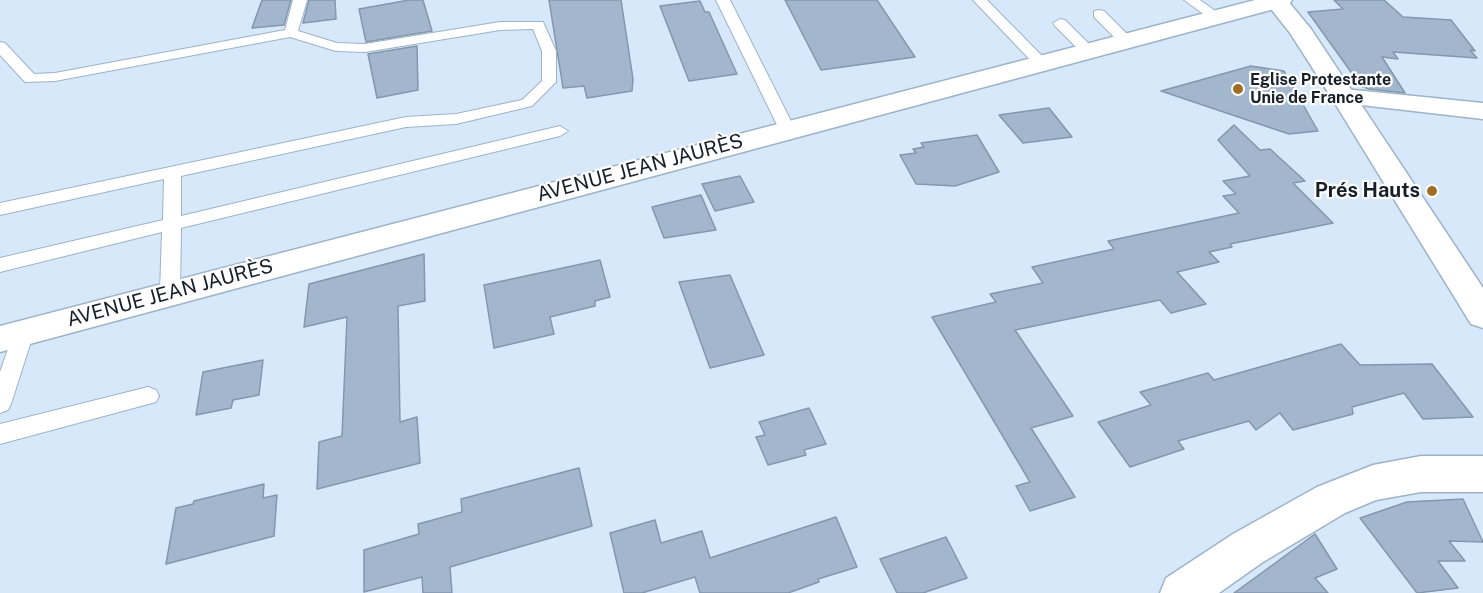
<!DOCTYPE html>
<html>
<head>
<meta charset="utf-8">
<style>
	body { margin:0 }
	canvas { display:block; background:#d6e8fa }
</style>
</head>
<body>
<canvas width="1483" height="593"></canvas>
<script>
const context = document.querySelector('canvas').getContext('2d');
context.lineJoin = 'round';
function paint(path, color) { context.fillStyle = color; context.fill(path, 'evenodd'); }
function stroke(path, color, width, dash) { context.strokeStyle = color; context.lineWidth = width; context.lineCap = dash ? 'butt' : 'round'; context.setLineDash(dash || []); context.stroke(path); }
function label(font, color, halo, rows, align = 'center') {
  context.font = font + ' "Public Sans",sans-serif'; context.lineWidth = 4.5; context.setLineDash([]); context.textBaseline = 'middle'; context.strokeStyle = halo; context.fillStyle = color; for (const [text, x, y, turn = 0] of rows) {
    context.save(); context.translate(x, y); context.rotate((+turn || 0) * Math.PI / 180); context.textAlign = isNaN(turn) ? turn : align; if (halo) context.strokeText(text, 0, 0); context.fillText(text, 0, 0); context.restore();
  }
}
const building = new Path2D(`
	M262 0H291L284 25 252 28Z
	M309 0H335L336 19 303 23Z
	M409 0H423L432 31 366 42 359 9Z
	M549 0H621L633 79 632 91 587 98 584 86 563 88Z
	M785 0H877L915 57 821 70Z
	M1334 0H1384L1403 17 1451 20 1475 51 1470 50 1477 58 1393 52 1398 59 1382 57 1405 93 1369 89 1361 86 1308 12 1343 9Z
	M700 1 705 12H709L737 74 689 81 660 6Z
	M417 46 418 90 377 98 368 54Z
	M1251 66 1284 71 1318 131 1289 134 1161 91Z
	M1049 108 1072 137 1023 143 999 115Z
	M1234 125 1260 150 1270 149 1305 181 1293 183 1333 223 1230 244 1232 247 1209 252 1219 262 1177 272 1206 304 1171 313 1160 300 1015 330 1073 416 1031 428 1075 497 1030 511 1016 486 1030 482 932 317 996 302 990 294 1043 283 1032 267 1114 249 1108 241 1239 213 1223 196 1236 194 1223 181 1250 176 1218 140Z
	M977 135 999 172 955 186 916 184 900 155 916 153 913 149 924 147 921 143Z
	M740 176 754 202 715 211 702 184Z
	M701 195 716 230 664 238 652 207Z
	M424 254 425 301 398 306 400 422 417 417 420 463 317 489 319 442 342 436 347 317 304 327 309 284Z
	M600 260 610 297 595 301V306L550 317 554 334 494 348 484 285Z
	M730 275 764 355 710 368 679 282Z
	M1341 344 1360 365 1432 364 1473 417 1423 419 1404 393 1352 407 1353 414 1293 430 1280 413 1256 430 1249 421 1178 441 1184 449 1130 467 1098 422 1151 405 1140 392 1208 373 1214 380Z
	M263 360 259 395 233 400 231 408 196 415 203 372Z
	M809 408 826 444 804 450 806 455 768 465 756 437 765 435 759 422Z
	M579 468 592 526 450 567 452 593H423L422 577 364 592V550L419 534 418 524 462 512 461 499Z
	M264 484 263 498 277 495 274 536 166 564 176 508 193 504 194 501Z
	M1463 499 1483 542 1449 541 1465 561H1438L1458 588 1417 593 1360 518 1407 502Z
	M836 517 857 567 818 579 819 582 788 593H700L695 577 642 593H624L610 533 655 520 661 543 702 531 710 558Z
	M1315 534 1337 569 1315 578 1328 593H1234Z
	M946 537 967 578 923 593H897L880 559Z`);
const service = new Path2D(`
	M293 0H307L298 31 337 43 365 44 500 22H543L556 51V82L532 106 456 124 406 127 181 176V216L560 126 568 131 560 136 181 228 180 293 177 298 170 300 163 298 160 293 162 232 0 272V258L163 220 164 179 0 215V203L406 117 456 114 522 100 542 81V51L533 29 500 30 365 52 336 51 290 37 55 81 25 82 0 55V42L5 43 34 74 55 73 285 30Z
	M716 0H730L795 129 793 132 787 134 779 129Z
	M973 0H987L1046 60 1048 63 1046 66H1036Z
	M1184 0H1200L1225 18 1223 21H1213Z
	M1099 10 1104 11 1132 39V45H1122L1094 17V11Z
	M1060 19 1065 20 1093 48V54H1083L1055 26 1053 23Z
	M24 324 31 326 34 332 11 404 8 410 0 413V372L14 332 17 326Z
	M148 387 156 390 159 396 156 402 0 444V424Z`);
const minor = new Path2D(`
	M1255 0H1292L1289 5 0 352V326Z
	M1344 89 1483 103V119L1335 102 1331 97 1335 92Z
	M1421 456H1483V492H1421L1376 500 1345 513 1263 562 1219 593H1160L1166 578 1233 534 1317 487 1373 465Z`);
const tertiary = new Path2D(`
	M1264 0H1287L1311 29 1483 288V328L1471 324 1331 97 1290 33Z`);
const markers = [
	[1238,89,6,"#a06d24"],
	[1432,191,6,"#a06d24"]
];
const farPoinames = [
	["Eglise Protestante",1250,80],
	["Unie de France",1250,98]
];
const streetNames = [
	["AVENUE JEAN JAURÈS",640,168,-15],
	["AVENUE JEAN JAURÈS",170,293,-15]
];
const poiNames = [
	["Prés Hauts",1420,191]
];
paint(building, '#a2b7cd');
stroke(building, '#8397ad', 1.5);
stroke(service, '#9db3c8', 2);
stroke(minor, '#9db3c8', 3);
stroke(tertiary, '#9db3c8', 3);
paint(service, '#fff');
paint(minor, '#fff');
paint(tertiary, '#fff');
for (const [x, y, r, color] of markers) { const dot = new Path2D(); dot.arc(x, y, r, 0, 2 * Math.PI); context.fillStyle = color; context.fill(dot); stroke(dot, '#fff', 2); }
label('bold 16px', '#171f28', '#fff', farPoinames, 'left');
label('20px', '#171f28', '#fff', streetNames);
label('bold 20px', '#171f28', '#fff', poiNames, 'right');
</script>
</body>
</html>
